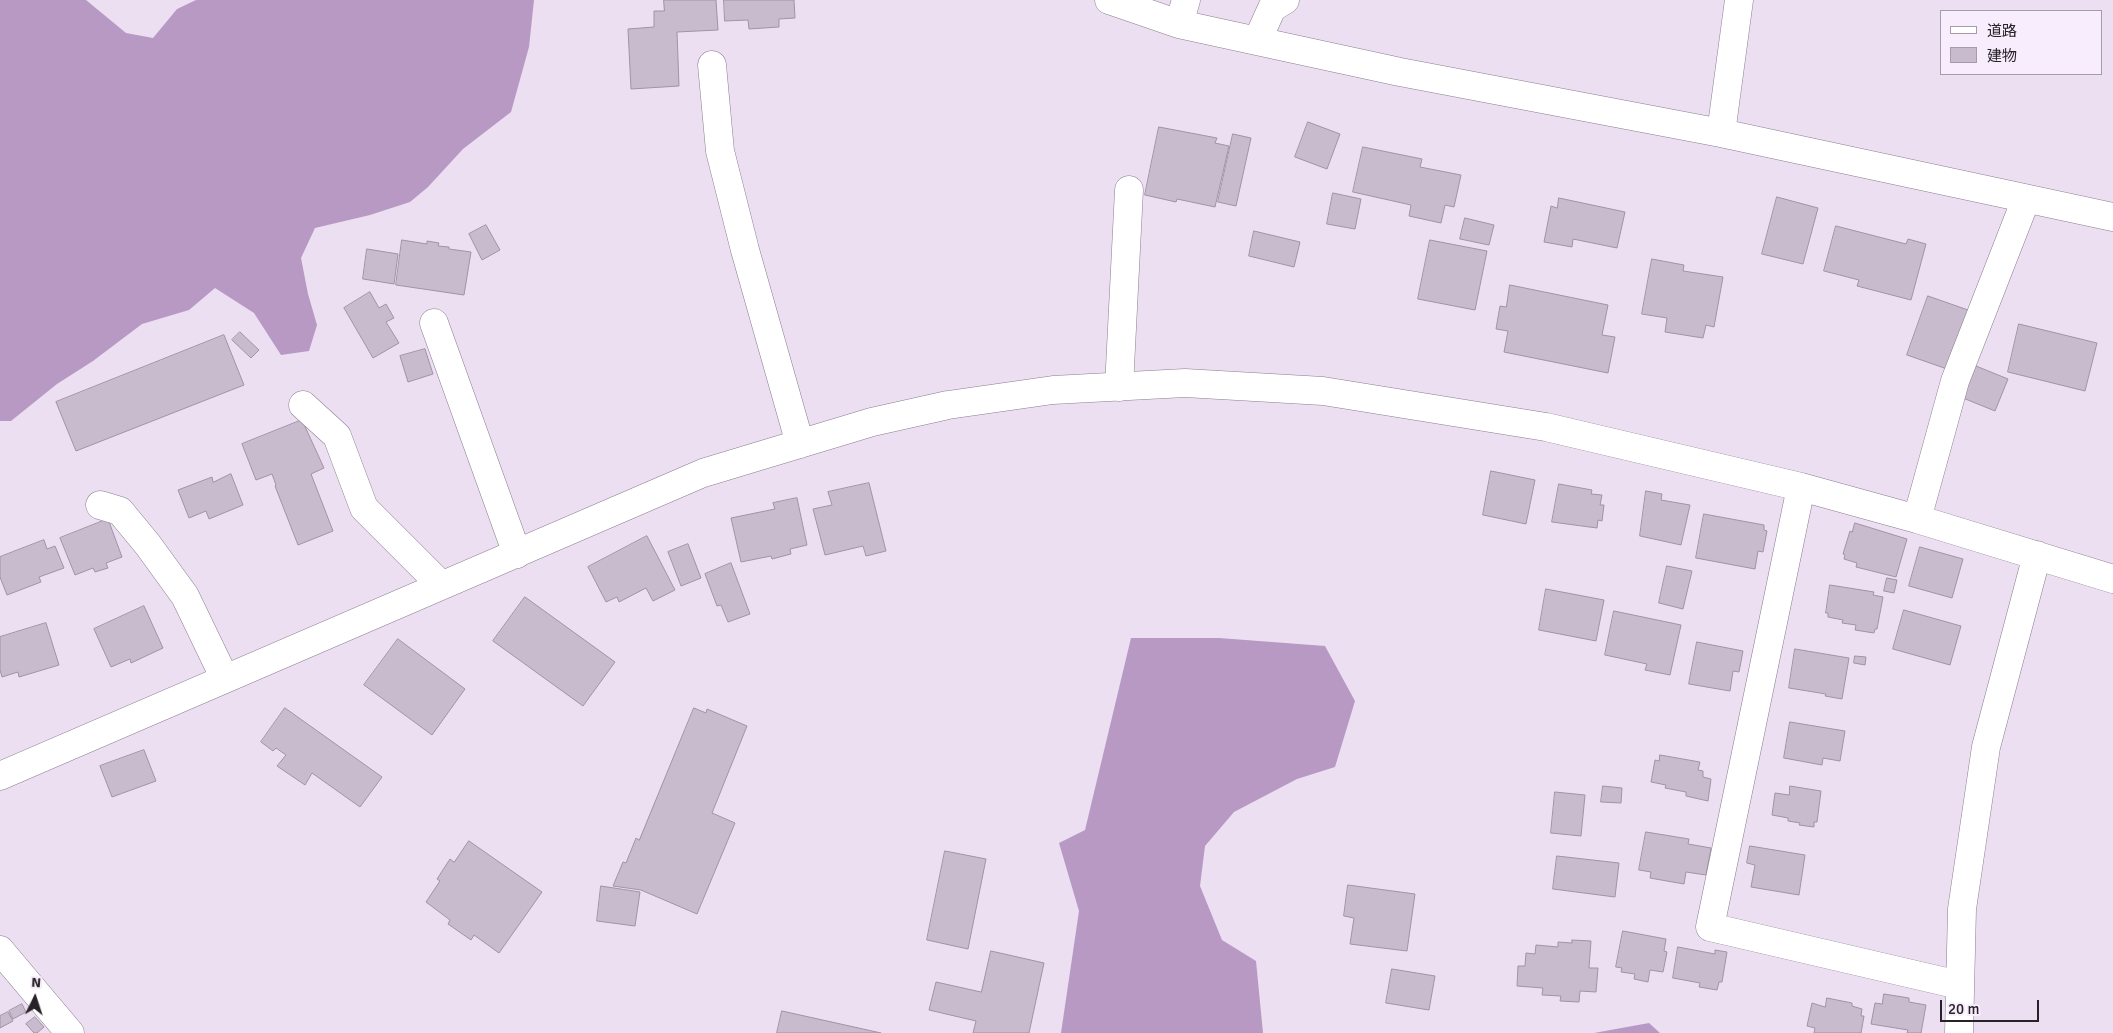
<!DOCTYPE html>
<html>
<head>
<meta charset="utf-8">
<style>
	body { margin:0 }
	#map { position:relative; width:2113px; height:1033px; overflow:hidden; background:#ecdff2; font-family:Signika,"Noto Sans JP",sans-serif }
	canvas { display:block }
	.legend { position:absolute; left:1940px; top:10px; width:162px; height:65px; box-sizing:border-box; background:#f8edfd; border:1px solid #a49ca8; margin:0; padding:6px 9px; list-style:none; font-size:15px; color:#262228 }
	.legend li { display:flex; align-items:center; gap:10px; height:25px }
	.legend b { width:25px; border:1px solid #a49ca8 }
	.north { position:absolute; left:10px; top:973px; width:50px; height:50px; -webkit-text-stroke:4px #f8edfd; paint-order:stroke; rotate:4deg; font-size:14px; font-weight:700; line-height:20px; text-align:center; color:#262228 }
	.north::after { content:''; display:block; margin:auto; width:18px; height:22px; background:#262228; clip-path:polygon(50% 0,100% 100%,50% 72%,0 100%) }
	.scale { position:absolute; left:1940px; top:1000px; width:99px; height:22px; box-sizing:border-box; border:2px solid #262228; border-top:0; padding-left:6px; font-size:15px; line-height:18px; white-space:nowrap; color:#262228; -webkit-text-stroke:4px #f8edfd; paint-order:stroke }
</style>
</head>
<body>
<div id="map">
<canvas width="2113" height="1033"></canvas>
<ul class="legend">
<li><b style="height:6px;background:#fff"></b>道路</li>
<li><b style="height:14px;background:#c7bbcd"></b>建物</li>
</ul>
<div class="north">N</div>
<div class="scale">20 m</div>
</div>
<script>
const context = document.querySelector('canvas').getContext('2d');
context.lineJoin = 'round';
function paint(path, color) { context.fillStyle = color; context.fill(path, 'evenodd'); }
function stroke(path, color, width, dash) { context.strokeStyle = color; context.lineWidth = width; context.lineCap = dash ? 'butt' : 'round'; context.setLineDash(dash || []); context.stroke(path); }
const forest = new Path2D(`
	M0 0H86L126 33 153 38 177 9 196 0H534L529 47 511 112 463 149 428 187 410 202 370 215 315 228 301 258 308 294 317 325 309 351 281 355 254 313 215 288 189 310 142 324 93 361 57 384 11 421H0Z
	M1131 638H1219L1325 646 1355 701 1335 767 1297 779 1234 812 1205 846 1200 886 1222 940 1256 961 1263 1033H1061L1079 911 1059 843 1085 830Z
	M1649 1023 1660 1033H1594Z`);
const building = new Path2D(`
	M664 0H716L718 30 677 32 679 86 631 89 628 29 654 27V11H664Z
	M724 0H794L795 18 779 19V27L749 29 748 20 725 21Z
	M1308 122 1340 134 1327 169 1295 157Z
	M1159 127 1217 138 1215 143 1229 146 1215 207 1177 199 1176 202 1145 195Z
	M1233 134 1251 138 1236 206 1218 202Z
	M1363 147 1422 159 1420 167 1461 175 1454 207 1445 205 1441 223 1409 216 1411 205 1353 192Z
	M1333 193 1361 199 1355 229 1327 224Z
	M1777 197 1818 208 1803 264 1762 254Z
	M1559 198 1625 212 1617 248 1573 239 1572 247 1544 242 1551 206 1557 208Z
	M1465 218 1494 225 1489 245 1460 239Z
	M486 225 500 250 482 260 469 234Z
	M1836 226 1906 244 1908 239 1926 244 1911 300 1857 286 1859 280 1824 271Z
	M1254 231 1300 242 1294 267 1249 256Z
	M402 240 427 244V241L439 243 438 246 449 247V249L471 252 464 295 396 285Z
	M1430 240 1487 251 1475 310 1418 299Z
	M367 249 398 254 394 284 363 279Z
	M1652 259 1684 265 1683 271 1723 277 1714 327 1706 325 1703 338 1665 332 1667 318 1642 314Z
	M1510 285 1608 305 1602 335 1615 337 1608 373 1504 352 1508 331 1496 329 1500 306 1506 307Z
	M370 292 379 308 386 304 394 318 386 322 399 343 373 358 344 308Z
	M1928 296 1968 310 1947 369 1907 355Z
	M2019 324 2097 343 2085 391 2008 372Z
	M240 332 259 350 251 358 232 340Z
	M224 335 244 385 76 451 56 402Z
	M425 349 433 374 408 382 400 356Z
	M1976 366 2008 379 1995 411 1963 398Z
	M302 420 324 468 311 474 333 531 298 545 275 486 276 485 272 474 256 480 242 444Z
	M1491 471 1535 480 1526 524 1483 515Z
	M231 474 243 505 209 519 206 511 189 518 178 490 212 477 213 482Z
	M869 483 886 551 866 556 863 546 825 555 813 509 832 505 828 492Z
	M1559 484 1592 490 1591 494 1602 495 1600 505H1604L1602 521 1598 520 1597 528 1552 522Z
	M1646 491 1662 494 1661 500 1690 505 1681 545 1640 536Z
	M797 498 807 545 790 549 791 554 772 559 771 556 741 562 731 518 775 509 773 503Z
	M1704 514 1764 525V530L1767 531 1763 552 1758 551 1755 569 1696 558Z
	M108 519 122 557 106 563 108 568 95 572 93 568 75 575 60 538Z
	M1855 523 1907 539 1896 577 1856 567 1857 563 1844 559 1845 555 1843 554 1850 531 1852 532Z
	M647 536 675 590 653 601 646 588 619 602 617 597 606 602 588 567Z
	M44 540 47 549 55 546 64 568 39 577 41 582 7 595 0 577V557Z
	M688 544 701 578 681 586 668 552Z
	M1920 547 1963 559 1952 598 1909 586Z
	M731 563 750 614 728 622 721 605 717 606 705 574Z
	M1667 566 1692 571 1683 609 1659 603Z
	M1887 578 1897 580 1894 593 1884 591Z
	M1830 585 1874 592 1873 595 1883 597 1877 629H1875L1874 633 1855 630 1856 625 1842 623 1843 620 1828 617V613H1826Z
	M1546 589 1604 600 1596 641 1539 630Z
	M525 597 615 662 583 706 493 641Z
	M144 606 163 648 131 663 130 659 111 667 94 629Z
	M1904 610 1961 626 1950 665 1893 649Z
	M1614 611 1681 625 1670 675 1645 670 1647 664 1605 655Z
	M46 623 59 665 19 677 18 672 2 677 0 670V637Z
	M398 639 465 689 432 735 364 685Z
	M1697 642 1743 651 1739 672 1733 671 1730 691 1689 684Z
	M1795 649 1849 658 1842 699 1825 696 1826 694 1789 688Z
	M1855 656 1866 657 1865 665 1854 663Z
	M285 708 382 777 360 807 312 773 305 785 277 766 286 755 276 748 273 751 261 742Z
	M694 708 706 713 707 709 747 726 712 813 735 823 697 914 641 890 613 886 623 862 626 863 636 838 639 840Z
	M1790 722 1845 731 1840 761 1823 758 1822 765 1784 758Z
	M144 750 156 781 112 797 100 766Z
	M1660 755 1700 762 1698 770 1703 771V777L1711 779 1708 801 1686 796V792L1665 788 1666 785 1651 782 1655 760 1659 761Z
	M1603 786 1622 788 1621 803 1601 802Z
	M1790 786 1821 791 1817 822H1814V827L1799 825 1800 823 1788 821V818L1772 815 1775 793 1789 795Z
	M1555 792 1585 795 1581 836 1551 833Z
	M1646 832 1689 839 1688 844 1711 848 1706 875 1686 872 1684 884 1650 878 1651 872 1639 870Z
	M469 841 542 892 499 953 474 935 471 940 448 924 450 920 426 902 440 881 437 879 450 859 454 862Z
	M1750 846 1805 855 1799 895 1751 887 1755 865 1747 863Z
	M945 851 986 859 968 949 927 940Z
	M1557 856 1619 863 1615 897 1553 889Z
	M1348 885 1415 894 1407 951 1350 944 1354 918 1344 916Z
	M601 886 640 892 635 926 597 921Z
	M1623 931 1666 939 1664 951 1667 952 1663 972 1650 970 1648 982 1634 979 1635 974 1621 972 1622 968 1616 967Z
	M1572 940 1591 941 1589 968H1598L1596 992 1580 991 1579 1002 1560 1001 1561 996 1542 995 1543 988 1517 986 1518 966H1525L1526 953 1535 954 1536 945 1558 947V942L1572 943Z
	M1678 947 1715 954V950L1727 952 1722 982H1719L1717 990 1699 987 1700 983 1673 978Z
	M991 951 1044 963 1029 1033H973L976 1021 929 1010 936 982 981 992Z
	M1392 969 1435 976 1429 1010 1386 1003Z
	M1884 994 1909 998V1002L1926 1005 1921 1033H1907L1908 1030 1871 1024 1875 1003 1882 1004Z
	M1827 998 1852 1003V1006L1862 1009 1861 1016H1864L1861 1033H1814L1815 1028 1807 1026 1812 1003 1825 1007Z
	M22 1004 26 1012 13 1019 9 1011Z
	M782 1011 881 1033H777Z
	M8 1012 13 1021 0 1028V1016Z
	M35 1017 44 1027 37 1033H34L26 1024Z`);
const minor = new Path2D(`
	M1109 0 1179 24 1257 41 1400 72 1721 133 2113 217
	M1179 24 1186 0
	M1257 41 1272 8 1285 0
	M712 65 720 151 745 250 800 444
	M1721 133 1739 0
	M434 323 517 554
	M1119 387 1129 190
	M303 405 337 436 364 508 441 585
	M1801 487 1710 927 1959 985
	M100 505 120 511 148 545 185 596 225 679
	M1917 519 1955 381 2026 199
	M0 776 703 473 872 422 948 405 1053 390 1185 383 1323 391 1546 427 1801 487 1917 519 2113 579
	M0 950 70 1033
	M1959 1033 1962 909 1986 747 2037 555`);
paint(forest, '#b799c4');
paint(building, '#c7bbcd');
stroke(building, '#a093a5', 1);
stroke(minor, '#8a7e8f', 29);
stroke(minor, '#fff', 28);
</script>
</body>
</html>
